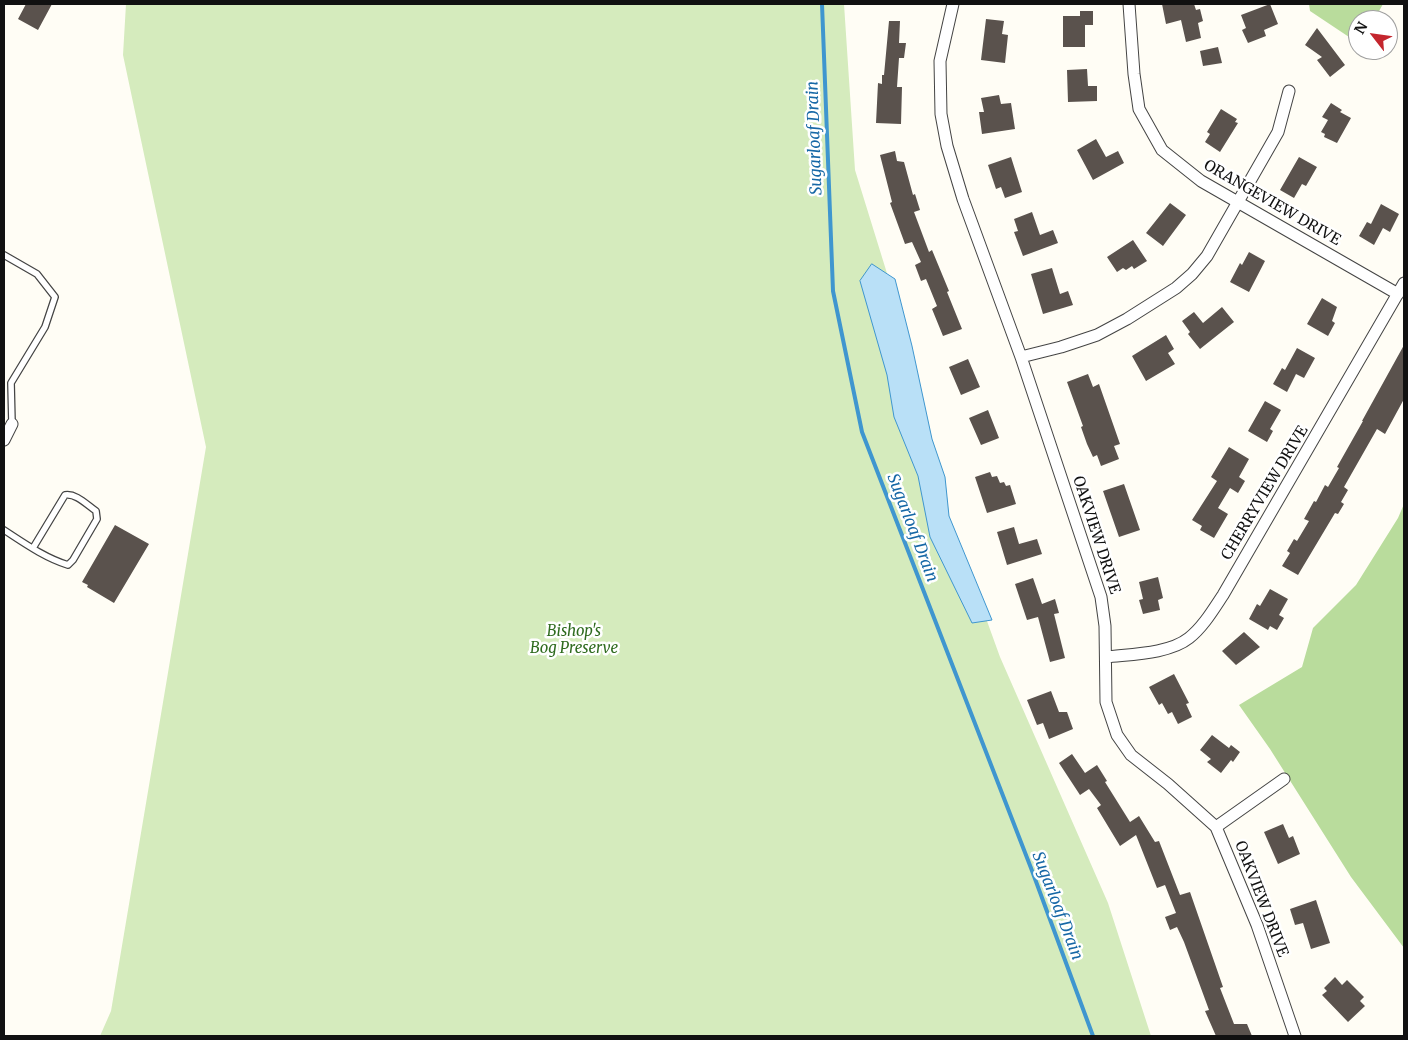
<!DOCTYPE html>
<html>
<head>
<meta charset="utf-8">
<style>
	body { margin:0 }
	#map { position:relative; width:1408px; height:1040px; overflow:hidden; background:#fffdf5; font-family:Merriweather,serif }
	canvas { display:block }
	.frame { position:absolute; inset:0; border:5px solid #111; pointer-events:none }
	.north { position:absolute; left:1348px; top:10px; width:50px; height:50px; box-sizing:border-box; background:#fff; border:1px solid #a0a0a0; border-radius:50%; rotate:300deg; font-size:14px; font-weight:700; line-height:20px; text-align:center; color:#111 }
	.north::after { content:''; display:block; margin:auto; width:18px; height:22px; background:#c4262e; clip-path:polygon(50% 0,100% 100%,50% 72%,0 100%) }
</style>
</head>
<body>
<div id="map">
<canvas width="1408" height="1040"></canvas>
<div class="frame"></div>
<div class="north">N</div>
</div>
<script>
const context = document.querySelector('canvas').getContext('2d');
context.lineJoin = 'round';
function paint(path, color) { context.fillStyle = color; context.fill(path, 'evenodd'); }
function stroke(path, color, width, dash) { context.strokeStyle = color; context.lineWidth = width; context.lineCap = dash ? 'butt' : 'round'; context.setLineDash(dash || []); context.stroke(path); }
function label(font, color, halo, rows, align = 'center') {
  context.font = font + ' Merriweather,serif'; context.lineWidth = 5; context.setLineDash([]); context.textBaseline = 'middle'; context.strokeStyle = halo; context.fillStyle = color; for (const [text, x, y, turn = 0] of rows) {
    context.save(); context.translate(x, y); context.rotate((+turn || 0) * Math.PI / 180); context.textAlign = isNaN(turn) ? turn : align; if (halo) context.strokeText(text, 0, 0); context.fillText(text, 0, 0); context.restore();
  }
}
const green = new Path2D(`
	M126 4H844L855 170 916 367 932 439 945 477 949 516 1000 657 1108 903 1151 1036H100L111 1011 206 447 123 55Z`);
const forest = new Path2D(`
	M1309 4H1383L1374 20H1358V40L1349 37 1310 11Z
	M1404 504V948L1351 877 1270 749 1239 705 1302 667 1313 628 1356 585 1398 518Z`);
const water = new Path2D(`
	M872 264 895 279 912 346 932 439 945 477 949 516 992 620 972 623 930 537 918 476 894 417 887 375 860 281Z`);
const stream = new Path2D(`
	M822 4 833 291 862 432 1031 868 1093 1036`);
const building = new Path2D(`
	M26 4H52L38 30 18 19Z
	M1162 4H1194L1196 10 1200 9 1203 21 1198 23 1201 38 1186 42 1181 20 1166 24Z
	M1270 4 1278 24 1264 30 1266 36 1248 43 1242 30 1246 28 1241 15Z
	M1080 11H1093V25H1085V47H1063V16H1080Z
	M986 19 1004 21 1002 34 1008 35 1005 63 981 60Z
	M889 21H900L899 43H906L904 58H899L897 87H902L901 124 876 123 878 83 882 84V75H884Z
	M1317 28 1345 65 1330 77 1317 60 1322 57 1305 45Z
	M1218 47 1222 63 1203 66 1200 51Z
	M1087 69 1088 86H1097V101L1068 102 1067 70Z
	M999 95 1001 104 1011 103 1015 129 982 134 979 112H984L981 98Z
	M1331 103 1342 110 1340 112 1351 118 1337 143 1324 137 1325 134 1321 132 1328 120 1322 117Z
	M1221 109 1237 119 1235 122 1238 123 1220 152 1205 142 1210 134 1207 132Z
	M1096 139 1106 157 1118 151 1124 163 1093 180 1077 150Z
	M895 151 897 161 904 162 913 195 915 194 920 210 914 212 929 252 932 250 949 291 947 292 962 329 943 336 932 309 937 306 926 279 921 281 915 265 921 262 912 242 905 244 890 203 892 202 880 155Z
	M1011 157 1022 192 1005 198 1001 187 996 189 988 165Z
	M1299 157 1317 167 1306 186 1302 184 1294 198 1280 190Z
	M1170 203 1186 215 1163 246 1146 233Z
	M1381 204 1399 214 1390 232 1383 228 1374 245 1359 236 1367 222 1371 224Z
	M1032 212 1040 235 1053 230 1058 243 1023 256 1014 232 1018 231 1014 219Z
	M1133 240 1147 261 1134 269 1132 266 1126 270 1123 268 1117 272 1107 257Z
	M1249 252 1265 261 1249 292 1230 282 1240 263 1242 265Z
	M1052 268 1060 294 1068 291 1073 305 1043 314 1031 274Z
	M1322 298 1337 307 1332 321 1335 323 1328 336 1307 324Z
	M1222 307 1234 322 1200 349 1188 334 1190 332 1182 321 1194 312 1203 323Z
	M1166 335 1174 349 1168 353 1175 364 1146 381 1132 356Z
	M1404 345V399L1385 434 1377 429 1344 487 1348 490 1341 502 1344 504 1338 514 1335 513 1298 575 1282 566 1290 553 1287 551 1294 539 1297 541 1309 521 1304 519 1314 501 1316 502 1325 485 1328 487 1339 468 1337 467 1363 421H1362Z
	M1297 348 1315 358 1304 378 1296 374 1287 392 1273 384 1282 368 1285 370Z
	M968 359 980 387 961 395 949 367Z
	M1088 374 1093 387 1099 384 1120 444 1114 446 1119 459 1101 466 1097 455 1093 457 1087 444 1081 427 1083 426 1067 382Z
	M1265 401 1281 410 1270 429 1273 431 1267 442 1248 431Z
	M988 410 999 438 981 445 969 418Z
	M1229 447 1249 459 1239 477 1245 481 1238 493 1230 488 1218 508 1228 514 1214 538 1200 530 1202 526 1192 520 1217 481 1211 477Z
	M990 472 992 477 997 476 1000 483 1004 482 1006 486 1010 485 1016 504 987 513 975 477Z
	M1124 484 1140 530 1119 537 1103 491Z
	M115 525 149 544 114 603 87 587 88 585 82 582Z
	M1014 527 1019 544 1037 539 1042 554 1007 565 997 532Z
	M1158 577 1163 598 1158 600 1160 610 1143 614 1139 600 1143 599 1139 582Z
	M1033 578 1042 604 1055 599 1059 613 1054 614 1065 658 1050 662 1038 617 1027 620 1015 584Z
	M1270 589 1288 599 1279 615 1284 618 1277 630 1270 626 1268 630 1249 619 1257 604 1260 606Z
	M1244 632 1260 647 1236 665 1222 651Z
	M1174 674 1189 703 1186 704 1192 717 1178 724 1172 712 1168 714 1162 703 1159 705 1149 687Z
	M1051 691 1059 712H1067L1073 729 1049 739 1043 723 1037 725 1027 700Z
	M1212 735 1229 748 1231 745 1240 752 1233 762 1231 760 1221 773 1207 762 1211 759 1200 750Z
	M1072 754 1085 773 1097 765 1107 781 1105 782 1130 822 1139 816 1155 842 1159 841 1180 895 1190 892 1223 987 1220 988 1234 1024H1247L1252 1036H1216L1205 1011 1209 1010 1184 942 1177 927 1170 930 1165 917 1176 913 1165 885 1157 888 1136 835 1120 846 1097 808 1101 805 1089 789 1080 795 1059 763Z
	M1283 824 1289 838 1293 836 1300 854 1278 864 1264 832Z
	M1316 900 1330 943 1311 949 1303 923 1295 925 1290 909Z
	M1335 977 1342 985 1347 980 1364 997 1360 1001 1365 1006 1348 1022 1322 995 1327 991 1324 988Z`);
const service = new Path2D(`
	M4 255 37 274 55 297 45 327 11 383 12 424
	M4 530C24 543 45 558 68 565L73 560 97 519 96 511C87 505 76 493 65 495L33 548`);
const minor = new Path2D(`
	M953 4 940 61 941 114 947 146 963 199 1021 357 1101 597 1105 626 1106 702 1117 735 1131 755 1168 784 1216 827 1257 925 1295 1036
	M1129 4 1134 74 1139 109 1162 150 1201 181 1398 294
	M1021 357 1061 347 1097 335 1127 319 1176 288 1192 274 1207 256 1278 132 1289 91
	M4 440 12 424
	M1106 657C1130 654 1169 654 1189 638 1203 627 1213 610 1223 595L1404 283
	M1216 827 1284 779`);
const streetNames = [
	["ORANGEVIEW DRIVE",1272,203,30],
	["CHERRYVIEW DRIVE",1265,493,-59],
	["OAKVIEW DRIVE",1096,535,72],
	["OAKVIEW DRIVE",1261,899,69]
];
const parkNames = [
	["Bishop's",574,632],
	["Bog Preserve",574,649]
];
const waterNames = [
	["Sugarloaf Drain",815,138,-92],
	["Sugarloaf Drain",912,528,69],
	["Sugarloaf Drain",1057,906,69]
];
paint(green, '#d5ebbd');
paint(forest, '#b9dc9c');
paint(water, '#b9e0f7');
stroke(water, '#3f96cf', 1);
stroke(stream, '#3f96cf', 4);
paint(building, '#5a524d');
stroke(service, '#444', 8);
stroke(minor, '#444', 13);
stroke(service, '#fff', 5.5);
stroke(minor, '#fff', 11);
label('15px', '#111', '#fff', streetNames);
label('italic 15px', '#2f6b1f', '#fff', parkNames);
label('italic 16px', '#1768a6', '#fff', waterNames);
</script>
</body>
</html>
